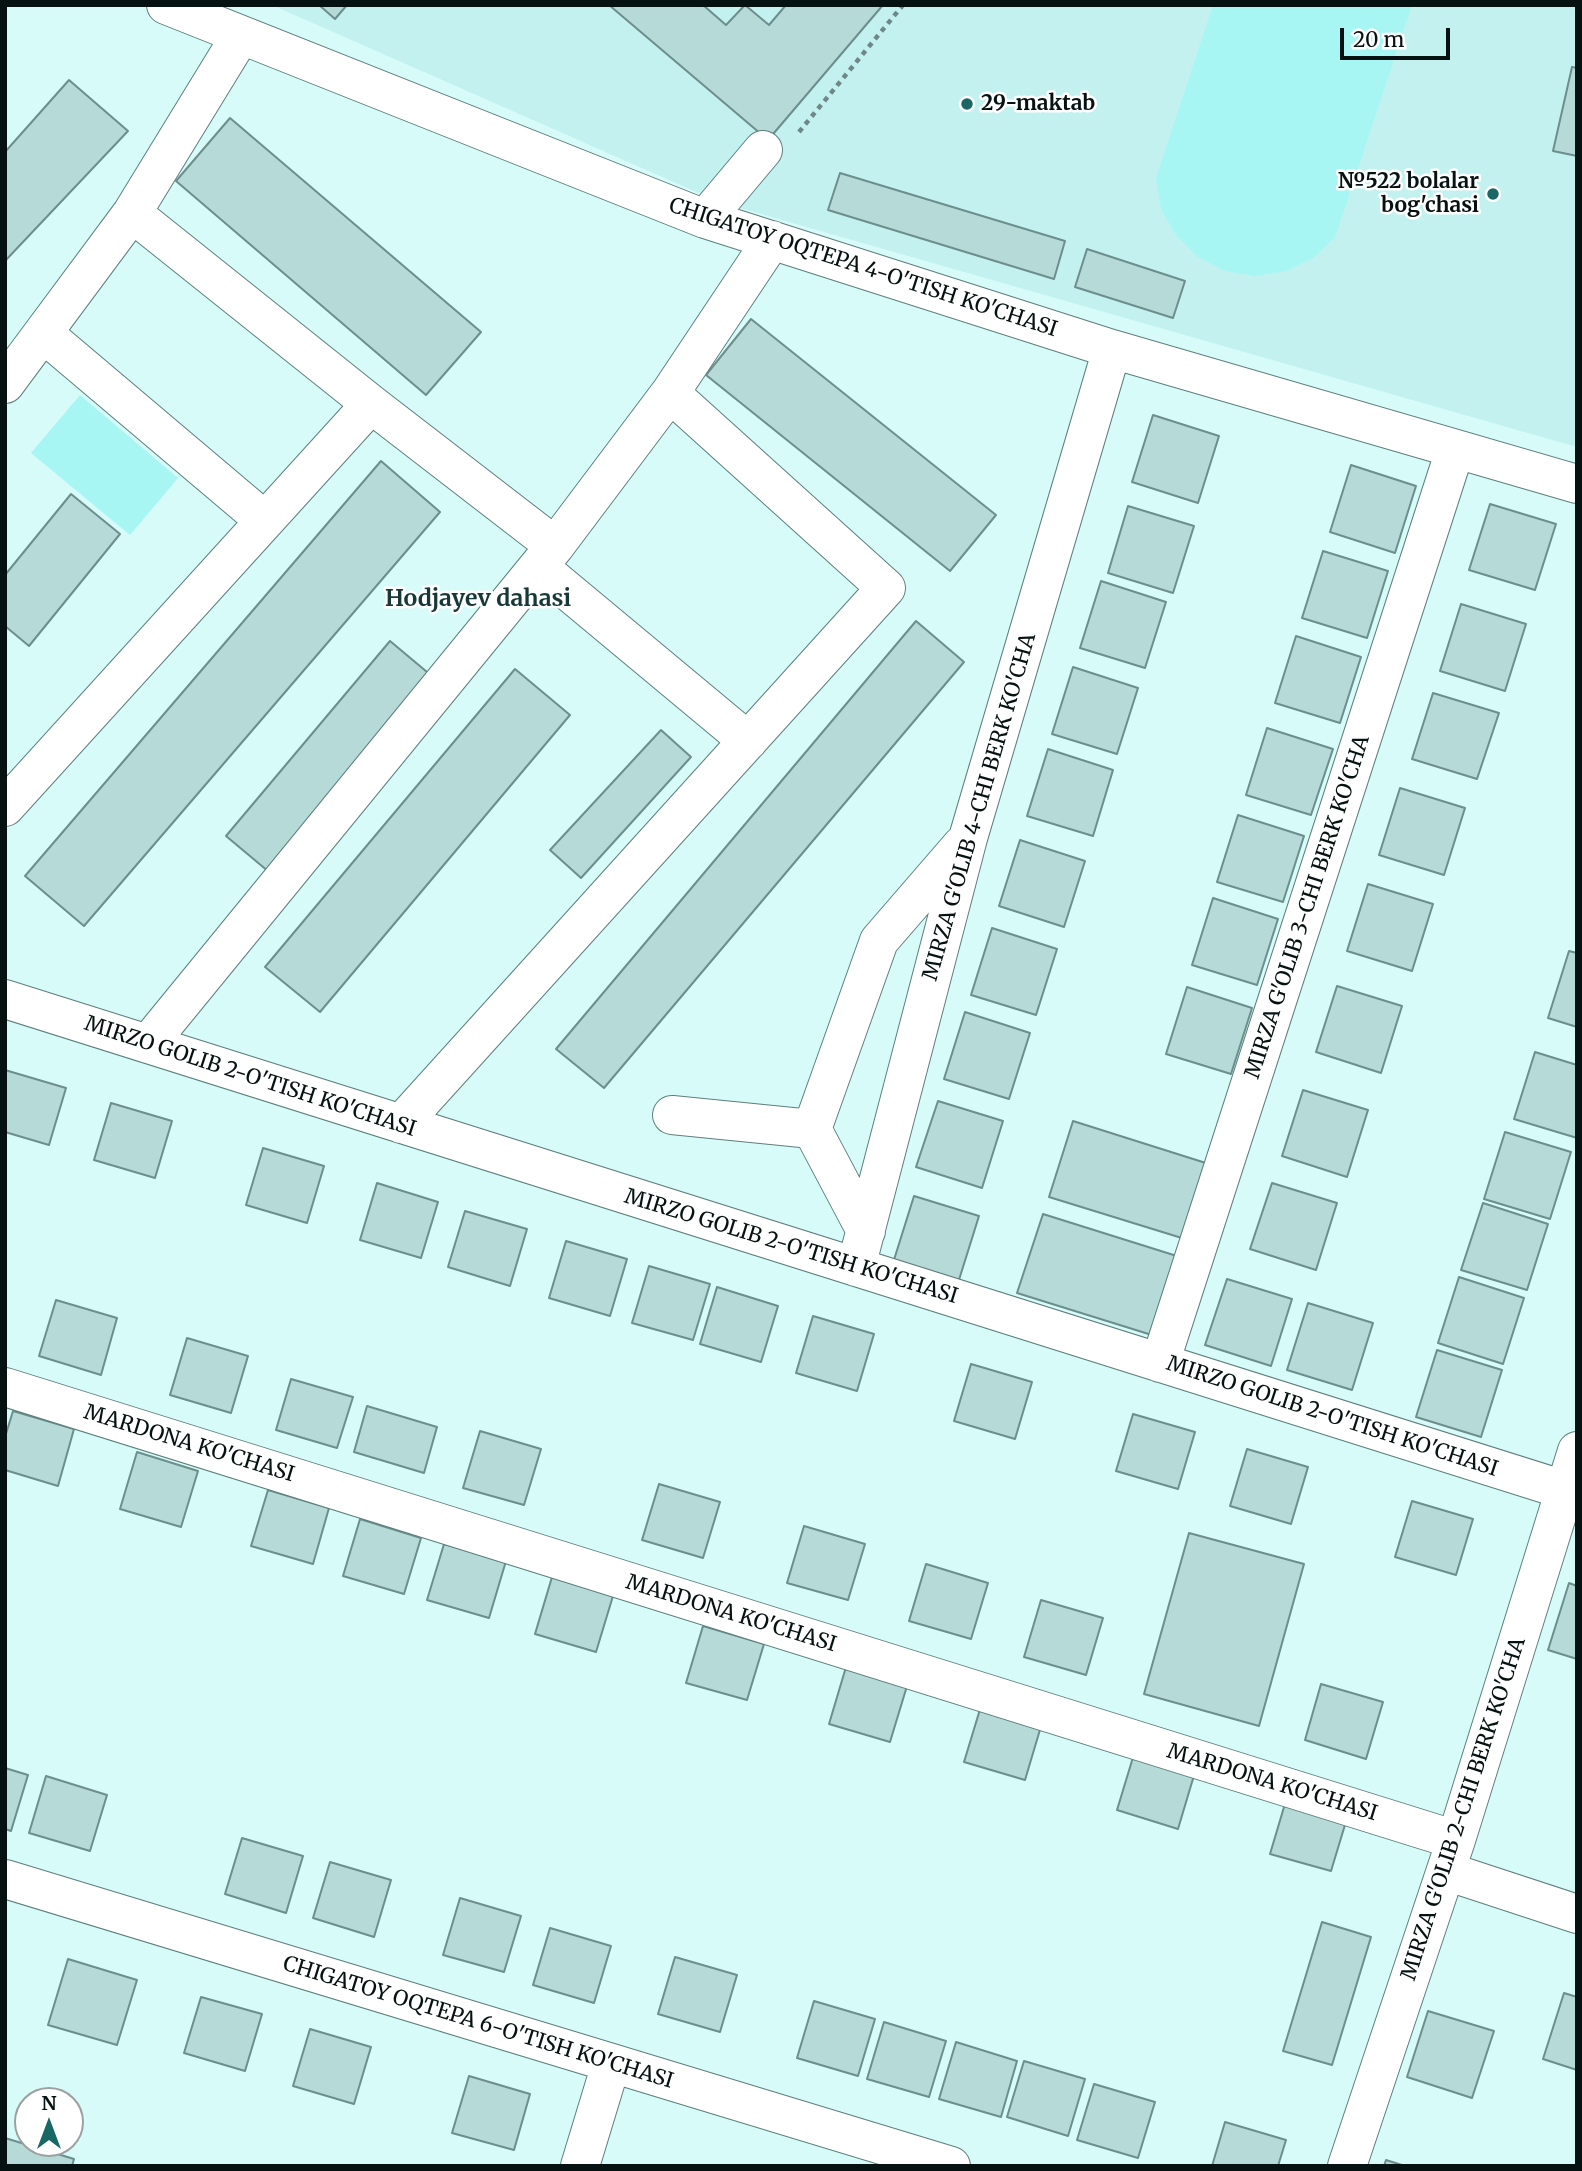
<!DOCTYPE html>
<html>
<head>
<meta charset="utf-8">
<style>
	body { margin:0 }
	#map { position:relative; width:1582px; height:2171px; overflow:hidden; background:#d6fbf9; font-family:Merriweather,serif }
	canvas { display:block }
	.frame { position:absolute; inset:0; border:7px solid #051211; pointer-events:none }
	.north { position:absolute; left:14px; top:2087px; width:70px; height:70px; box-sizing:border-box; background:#fff; border:2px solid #9ba0a0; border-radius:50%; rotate:0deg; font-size:19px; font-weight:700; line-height:28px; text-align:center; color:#051211 }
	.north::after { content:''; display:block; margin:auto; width:24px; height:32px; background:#1a6866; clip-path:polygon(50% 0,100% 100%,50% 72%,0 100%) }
	.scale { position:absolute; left:1340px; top:28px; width:110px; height:32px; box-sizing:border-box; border:4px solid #051211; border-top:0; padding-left:9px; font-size:21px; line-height:24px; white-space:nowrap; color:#051211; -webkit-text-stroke:5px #fff; paint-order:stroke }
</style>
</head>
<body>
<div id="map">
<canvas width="1582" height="2171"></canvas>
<div class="frame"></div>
<div class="north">N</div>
<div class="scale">20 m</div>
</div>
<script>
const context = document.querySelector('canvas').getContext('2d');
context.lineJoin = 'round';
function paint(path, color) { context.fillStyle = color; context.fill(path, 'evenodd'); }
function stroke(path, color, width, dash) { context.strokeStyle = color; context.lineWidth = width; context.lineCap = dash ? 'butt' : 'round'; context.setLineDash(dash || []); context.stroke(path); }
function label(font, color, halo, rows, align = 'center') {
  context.font = font + ' Merriweather,serif'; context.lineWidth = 5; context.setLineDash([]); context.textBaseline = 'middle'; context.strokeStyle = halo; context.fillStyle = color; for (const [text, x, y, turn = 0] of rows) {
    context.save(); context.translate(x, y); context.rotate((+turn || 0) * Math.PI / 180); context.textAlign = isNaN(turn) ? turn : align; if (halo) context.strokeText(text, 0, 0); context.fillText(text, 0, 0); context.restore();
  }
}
const built = new Path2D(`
	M272 5H1577V447L719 202Z`);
const green = new Path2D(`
	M1213 5H1412L1335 237 1313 258 1286 271 1255 276 1225 271 1198 257 1176 235 1161 209 1156 178Z
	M80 395 178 478 130 535 31 453Z`);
const building = new Path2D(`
	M319 5H347L335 19Z
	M609 5H703L726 25 745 5 769 25 786 5H883L768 140Z
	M1572 67 1577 68V156L1553 151Z
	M69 80 128 131 5 261V152Z
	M230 118 481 332 426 395 176 181Z
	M840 173 1065 241 1054 279 828 210Z
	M1087 249 1185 281 1173 318 1075 287Z
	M751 319 996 515 950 571 706 375Z
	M1153 415 1219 436 1198 503 1132 482Z
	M381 461 440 512 84 926 25 876Z
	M1351 465 1416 486 1395 553 1330 532Z
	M71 494 120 534 29 646 5 626V575Z
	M1490 504 1556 524 1535 590 1469 570Z
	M1128 506 1194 526 1173 593 1108 573Z
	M1323 551 1388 571 1367 638 1302 618Z
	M1101 581 1166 602 1145 668 1080 648Z
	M1461 604 1526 624 1505 691 1440 671Z
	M916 621 964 662 604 1088 556 1049Z
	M1296 636 1361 657 1340 723 1275 703Z
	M390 641 433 677 269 872 226 836Z
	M1073 667 1138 688 1117 754 1052 734Z
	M515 669 570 715 320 1012 265 967Z
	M1433 693 1499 713 1477 779 1412 759Z
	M1267 728 1333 749 1311 815 1246 795Z
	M661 730 691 757 581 878 550 850Z
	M1048 749 1113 770 1093 836 1027 816Z
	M1400 788 1465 808 1444 875 1379 855Z
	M1238 815 1304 836 1283 902 1217 882Z
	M1020 840 1085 861 1064 927 999 906Z
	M1368 884 1433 904 1412 971 1347 951Z
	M1213 898 1278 919 1257 985 1192 965Z
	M992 928 1057 949 1036 1015 971 995Z
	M1569 951 1577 953V1027L1548 1018Z
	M1337 986 1402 1006 1381 1073 1316 1052Z
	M1187 987 1252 1008 1231 1074 1166 1054Z
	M965 1012 1030 1033 1009 1099 944 1079Z
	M1535 1052 1577 1065V1138L1514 1119Z
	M5 1070 66 1088 49 1145 5 1132Z
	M1303 1090 1368 1110 1347 1177 1282 1156Z
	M938 1101 1003 1121 982 1188 916 1167Z
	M111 1103 172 1121 155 1178 94 1160Z
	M1073 1121 1209 1164 1185 1239 1049 1197Z
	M1505 1132 1571 1152 1550 1219 1484 1199Z
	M263 1148 324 1166 307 1223 246 1205Z
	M377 1183 438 1202 421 1258 360 1240Z
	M1272 1183 1337 1203 1316 1270 1250 1249Z
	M914 1196 979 1216 958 1283 893 1263Z
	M1483 1203 1548 1224 1527 1290 1461 1270Z
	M465 1211 527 1229 510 1286 448 1267Z
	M1043 1214 1180 1257 1155 1336 1017 1293Z
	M566 1241 627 1259 610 1316 549 1298Z
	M649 1266 710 1284 693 1340 632 1323Z
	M1459 1277 1524 1298 1503 1364 1438 1343Z
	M1227 1279 1292 1299 1271 1366 1205 1345Z
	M717 1287 778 1306 761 1362 700 1344Z
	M56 1300 117 1318 101 1375 39 1356Z
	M1308 1303 1373 1323 1352 1390 1287 1370Z
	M813 1316 874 1334 857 1391 796 1373Z
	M187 1338 248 1356 231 1413 170 1395Z
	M1437 1350 1502 1370 1481 1437 1416 1417Z
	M971 1364 1032 1382 1015 1439 954 1421Z
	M291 1379 353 1397 337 1448 276 1430Z
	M367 1406 437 1427 424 1473 354 1452Z
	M13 1411 74 1429 58 1486 5 1470V1437Z
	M1133 1414 1195 1432 1178 1489 1116 1471Z
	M480 1431 541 1449 524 1505 463 1488Z
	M1247 1449 1308 1467 1291 1524 1230 1506Z
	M137 1452 198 1471 181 1527 120 1509Z
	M659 1484 720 1502 703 1558 642 1540Z
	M268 1490 329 1508 313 1564 251 1546Z
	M1412 1501 1473 1519 1456 1575 1395 1557Z
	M360 1519 421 1538 404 1594 343 1576Z
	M804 1526 865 1544 848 1600 787 1583Z
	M1189 1533 1304 1564 1259 1726 1144 1694Z
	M444 1544 506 1561 489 1618 427 1600Z
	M926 1564 988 1583 971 1639 909 1621Z
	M552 1577 613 1596 596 1652 535 1634Z
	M1569 1583 1577 1586V1659L1548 1650Z
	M1041 1600 1103 1618 1086 1675 1024 1657Z
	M703 1626 764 1644 747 1700 686 1683Z
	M846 1667 907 1686 890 1742 829 1724Z
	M1321 1684 1383 1702 1366 1759 1305 1740Z
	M981 1706 1042 1723 1025 1780 964 1762Z
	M1134 1754 1195 1772 1178 1829 1117 1810Z
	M5 1768 28 1775 11 1831 5 1829Z
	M46 1776 107 1795 90 1851 29 1833Z
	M1287 1797 1348 1815 1331 1871 1270 1854Z
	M242 1838 303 1856 286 1913 225 1894Z
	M330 1862 391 1880 374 1937 313 1918Z
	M460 1898 521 1916 504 1972 443 1955Z
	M1322 1922 1371 1937 1332 2065 1283 2051Z
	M550 1928 611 1946 594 2003 533 1985Z
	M675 1957 737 1975 720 2032 658 2014Z
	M68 1959 137 1980 117 2045 48 2025Z
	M1564 1993 1577 1997V2070L1543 2059Z
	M201 1997 262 2014 245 2071 184 2053Z
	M814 2001 875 2019 858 2076 797 2058Z
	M1428 2011 1494 2031 1472 2098 1407 2077Z
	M884 2022 946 2041 929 2097 867 2079Z
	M310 2029 371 2047 354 2104 293 2086Z
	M956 2042 1017 2061 1001 2117 939 2099Z
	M1024 2061 1085 2079 1068 2136 1007 2117Z
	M469 2076 530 2094 514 2150 452 2133Z
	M1094 2084 1155 2102 1138 2158 1077 2140Z
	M1225 2122 1286 2140 1278 2166H1212Z
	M5 2138 74 2159 72 2166H5Z
	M1386 2160 1405 2166H1384Z`);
const path = new Path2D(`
	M799 132 903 5`);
const minor = new Path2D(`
	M166 5 705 219 1112 349 1577 484
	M132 213 371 404 555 546
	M705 219 763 150
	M43 333 264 520
	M5 384 132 213 241 35
	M539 567 748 741
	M5 807 371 404
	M5 999 1577 1494
	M148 1044 555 546 670 393 772 240
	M672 1115 812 1129
	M401 1124 886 588 670 393
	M866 1231 812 1129 879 941 962 845
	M856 1267 968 838 1112 349
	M1160 1363 1455 450
	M5 1387 1456 1840
	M1446 1871 1577 1914
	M5 1879 951 2166
	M580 2166 611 2064
	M1347 2166 1456 1840 1577 1451`);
const markers = [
	[967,104,7,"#1a6866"],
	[1493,194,7,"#1a6866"]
];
const poiNames = [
	["29-maktab",981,104],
	["№522 bolalar",1479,182,"right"],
	["bog'chasi",1479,206,"right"]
];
const streetNames = [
	["CHIGATOY OQTEPA 4-O'TISH KO'CHASI",863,268,18],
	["MIRZA G'OLIB 4-CHI BERK KO'CHA",980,807,-74],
	["MIRZA G'OLIB 3-CHI BERK KO'CHA",1308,907,-72],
	["MIRZO GOLIB 2-O'TISH KO'CHASI",250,1077,18],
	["MIRZO GOLIB 2-O'TISH KO'CHASI",791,1247,17],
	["MIRZO GOLIB 2-O'TISH KO'CHASI",1332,1417,18],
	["MARDONA KO'CHASI",189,1444,17],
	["MARDONA KO'CHASI",731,1614,17],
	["MARDONA KO'CHASI",1272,1783,17],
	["MIRZA G'OLIB 2-CHI BERK KO'CHA",1464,1809,-72],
	["CHIGATOY OQTEPA 6-O'TISH KO'CHASI",478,2023,17]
];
const neighbourhoodNames = [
	["Hodjayev dahasi",478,599]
];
paint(built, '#c3f1ef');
paint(green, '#a8f6f3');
paint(building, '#b6dad8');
stroke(building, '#6c8e8d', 2);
stroke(minor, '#5d7f7d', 40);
stroke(path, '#6f8887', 4.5, [5, 5]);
stroke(minor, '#fff', 38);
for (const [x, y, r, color] of markers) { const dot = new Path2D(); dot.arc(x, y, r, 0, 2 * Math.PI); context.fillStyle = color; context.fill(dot); stroke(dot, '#fff', 2.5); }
label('bold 21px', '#051211', '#fff', poiNames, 'left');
label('21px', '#051211', '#fff', streetNames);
label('bold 23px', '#163938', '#fff', neighbourhoodNames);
</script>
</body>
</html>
